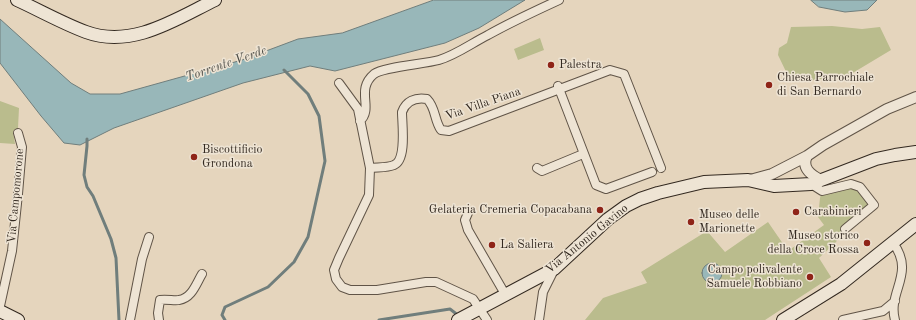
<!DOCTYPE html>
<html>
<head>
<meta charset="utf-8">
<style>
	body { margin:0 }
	canvas { display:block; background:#e5d5bd }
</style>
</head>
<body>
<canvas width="916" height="320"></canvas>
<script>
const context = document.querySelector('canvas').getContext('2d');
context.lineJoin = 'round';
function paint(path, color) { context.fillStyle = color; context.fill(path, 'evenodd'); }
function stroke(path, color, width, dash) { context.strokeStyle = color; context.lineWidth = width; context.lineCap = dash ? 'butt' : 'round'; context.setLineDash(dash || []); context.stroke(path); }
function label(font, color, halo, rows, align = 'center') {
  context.font = font + ' "Old Standard TT",serif'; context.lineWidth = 3; context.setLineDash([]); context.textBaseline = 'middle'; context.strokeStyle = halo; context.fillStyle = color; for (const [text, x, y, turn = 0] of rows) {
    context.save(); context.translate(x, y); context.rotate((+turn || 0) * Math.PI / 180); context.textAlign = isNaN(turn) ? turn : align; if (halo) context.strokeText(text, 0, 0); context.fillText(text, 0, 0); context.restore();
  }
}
const green = new Path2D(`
	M832 26 862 29 880 27 891 50 851 74 834 78 791 82 778 55 779 48 787 43 791 27Z
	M540 38 544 50 518 60 514 49Z
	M0 101 19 108 18 128 13 131 15 144 0 143Z
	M851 184 874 205 845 229 836 242 819 258 831 277 765 320H585L603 298 647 283 641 272 707 231 725 252 768 222 788 251 824 225 818 217 820 198 822 191Z`);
const water = new Path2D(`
	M434 0H525L479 28 445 43 335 71 310 66 243 83 114 128 80 145 64 143 41 116 0 63V19L71 83 90 94H120L242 60 298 39 342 33Z
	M811 0H877L867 10 845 12 819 7Z
	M702 273a10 10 0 1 1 20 0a10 10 0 1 1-20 0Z`);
const stream = new Path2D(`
	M87 139V146L84 175 87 187 93 196 111 239 116 258 119 320
	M225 320 222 315 225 307 268 287 294 262 308 237 325 161 319 116 308 94 284 70
	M379 320 450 309 459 316`);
const minor = new Path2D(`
	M339 83 358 109 370 168 369 195 339 258 334 270 336 279 342 287 350 290H377L426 282H436L473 299 487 320
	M558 86 596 185 606 189 652 172
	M360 121C374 108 355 90 374 74 383 67 425 64 439 60 456 55 472 43 488 35 511 22 535 11 559 0
	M370 168C377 167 387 168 394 165 407 160 402 124 402 112 406 101 415 97 427 99 436 108 434 120 441 130L449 131 610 70 624 74 661 168
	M537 168 542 171 583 154
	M811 184 822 191 851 184 860 187 874 205 845 229
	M468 213 465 220 468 230 505 294
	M893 243C916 273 887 292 895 320
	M0 306 12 251 18 194 22 147 18 133
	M130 320 142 259 149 237
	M159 320 158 313 160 300C167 299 175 301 179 300 192 298 196 284 202 274
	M539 320 543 292 554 270
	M843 320 883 311 895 301`);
const tertiary = new Path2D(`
	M807 156C801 168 811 175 821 180
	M750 180 772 174 807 156 823 145 887 109 916 97`);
const secondary = new Path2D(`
	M17 0C39 10 64 24 86 32 132 49 176 19 215 0
	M0 311 18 320
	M458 320 554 269 608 219 626 206 640 199 658 193 704 182 748 180 774 186 811 184 876 159 895 155 916 152
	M783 320 841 284 916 224`);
const markers = [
	[551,65,4,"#8f2418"],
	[769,85,4,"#8f2418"],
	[194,157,4,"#8f2418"],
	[600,210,4,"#8f2418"],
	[796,212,4,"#8f2418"],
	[691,222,4,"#8f2418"],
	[867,243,4,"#8f2418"],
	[492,245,4,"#8f2418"],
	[810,277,4,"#8f2418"]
];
const poiNames = [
	["Palestra",559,65],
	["Chiesa Parrochiale",777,78],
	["di San Bernardo",777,92],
	["Biscottificio",202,150],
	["Grondona",202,164],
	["Gelateria Cremeria Copacabana",592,210,"right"],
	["Carabinieri",804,212],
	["Museo delle",699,215],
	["Marionette",699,229],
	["Museo storico",859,236,"right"],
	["della Croce Rossa",859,250,"right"],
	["La Saliera",500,245],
	["Campo polivalente",802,270,"right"],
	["Samuele Robbiano",802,284,"right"]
];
const streetNames = [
	["Via Villa Piana",483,104,-19],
	["Via Campomorone",16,196,-85],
	["Via Antonio Gavino",587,239,-39]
];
const waterNames = [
	["Torrente Verde",226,64,-19]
];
paint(green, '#babc8d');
paint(water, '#98b7b9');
stroke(water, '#707e7c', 1);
stroke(stream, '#707e7c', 3);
stroke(minor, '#605447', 10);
stroke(tertiary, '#605447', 12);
stroke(secondary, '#332920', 14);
stroke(minor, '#eee4d4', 8);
stroke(tertiary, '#eee4d4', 10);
stroke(secondary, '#eee4d4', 12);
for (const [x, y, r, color] of markers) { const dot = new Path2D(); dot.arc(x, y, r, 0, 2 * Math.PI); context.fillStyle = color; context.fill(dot); stroke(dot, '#eee4d4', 1.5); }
label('12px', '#332920', '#eee4d4', poiNames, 'left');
label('12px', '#332920', '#eee4d4', streetNames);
label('italic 13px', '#4c4c46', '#eee4d4', waterNames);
</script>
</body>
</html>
